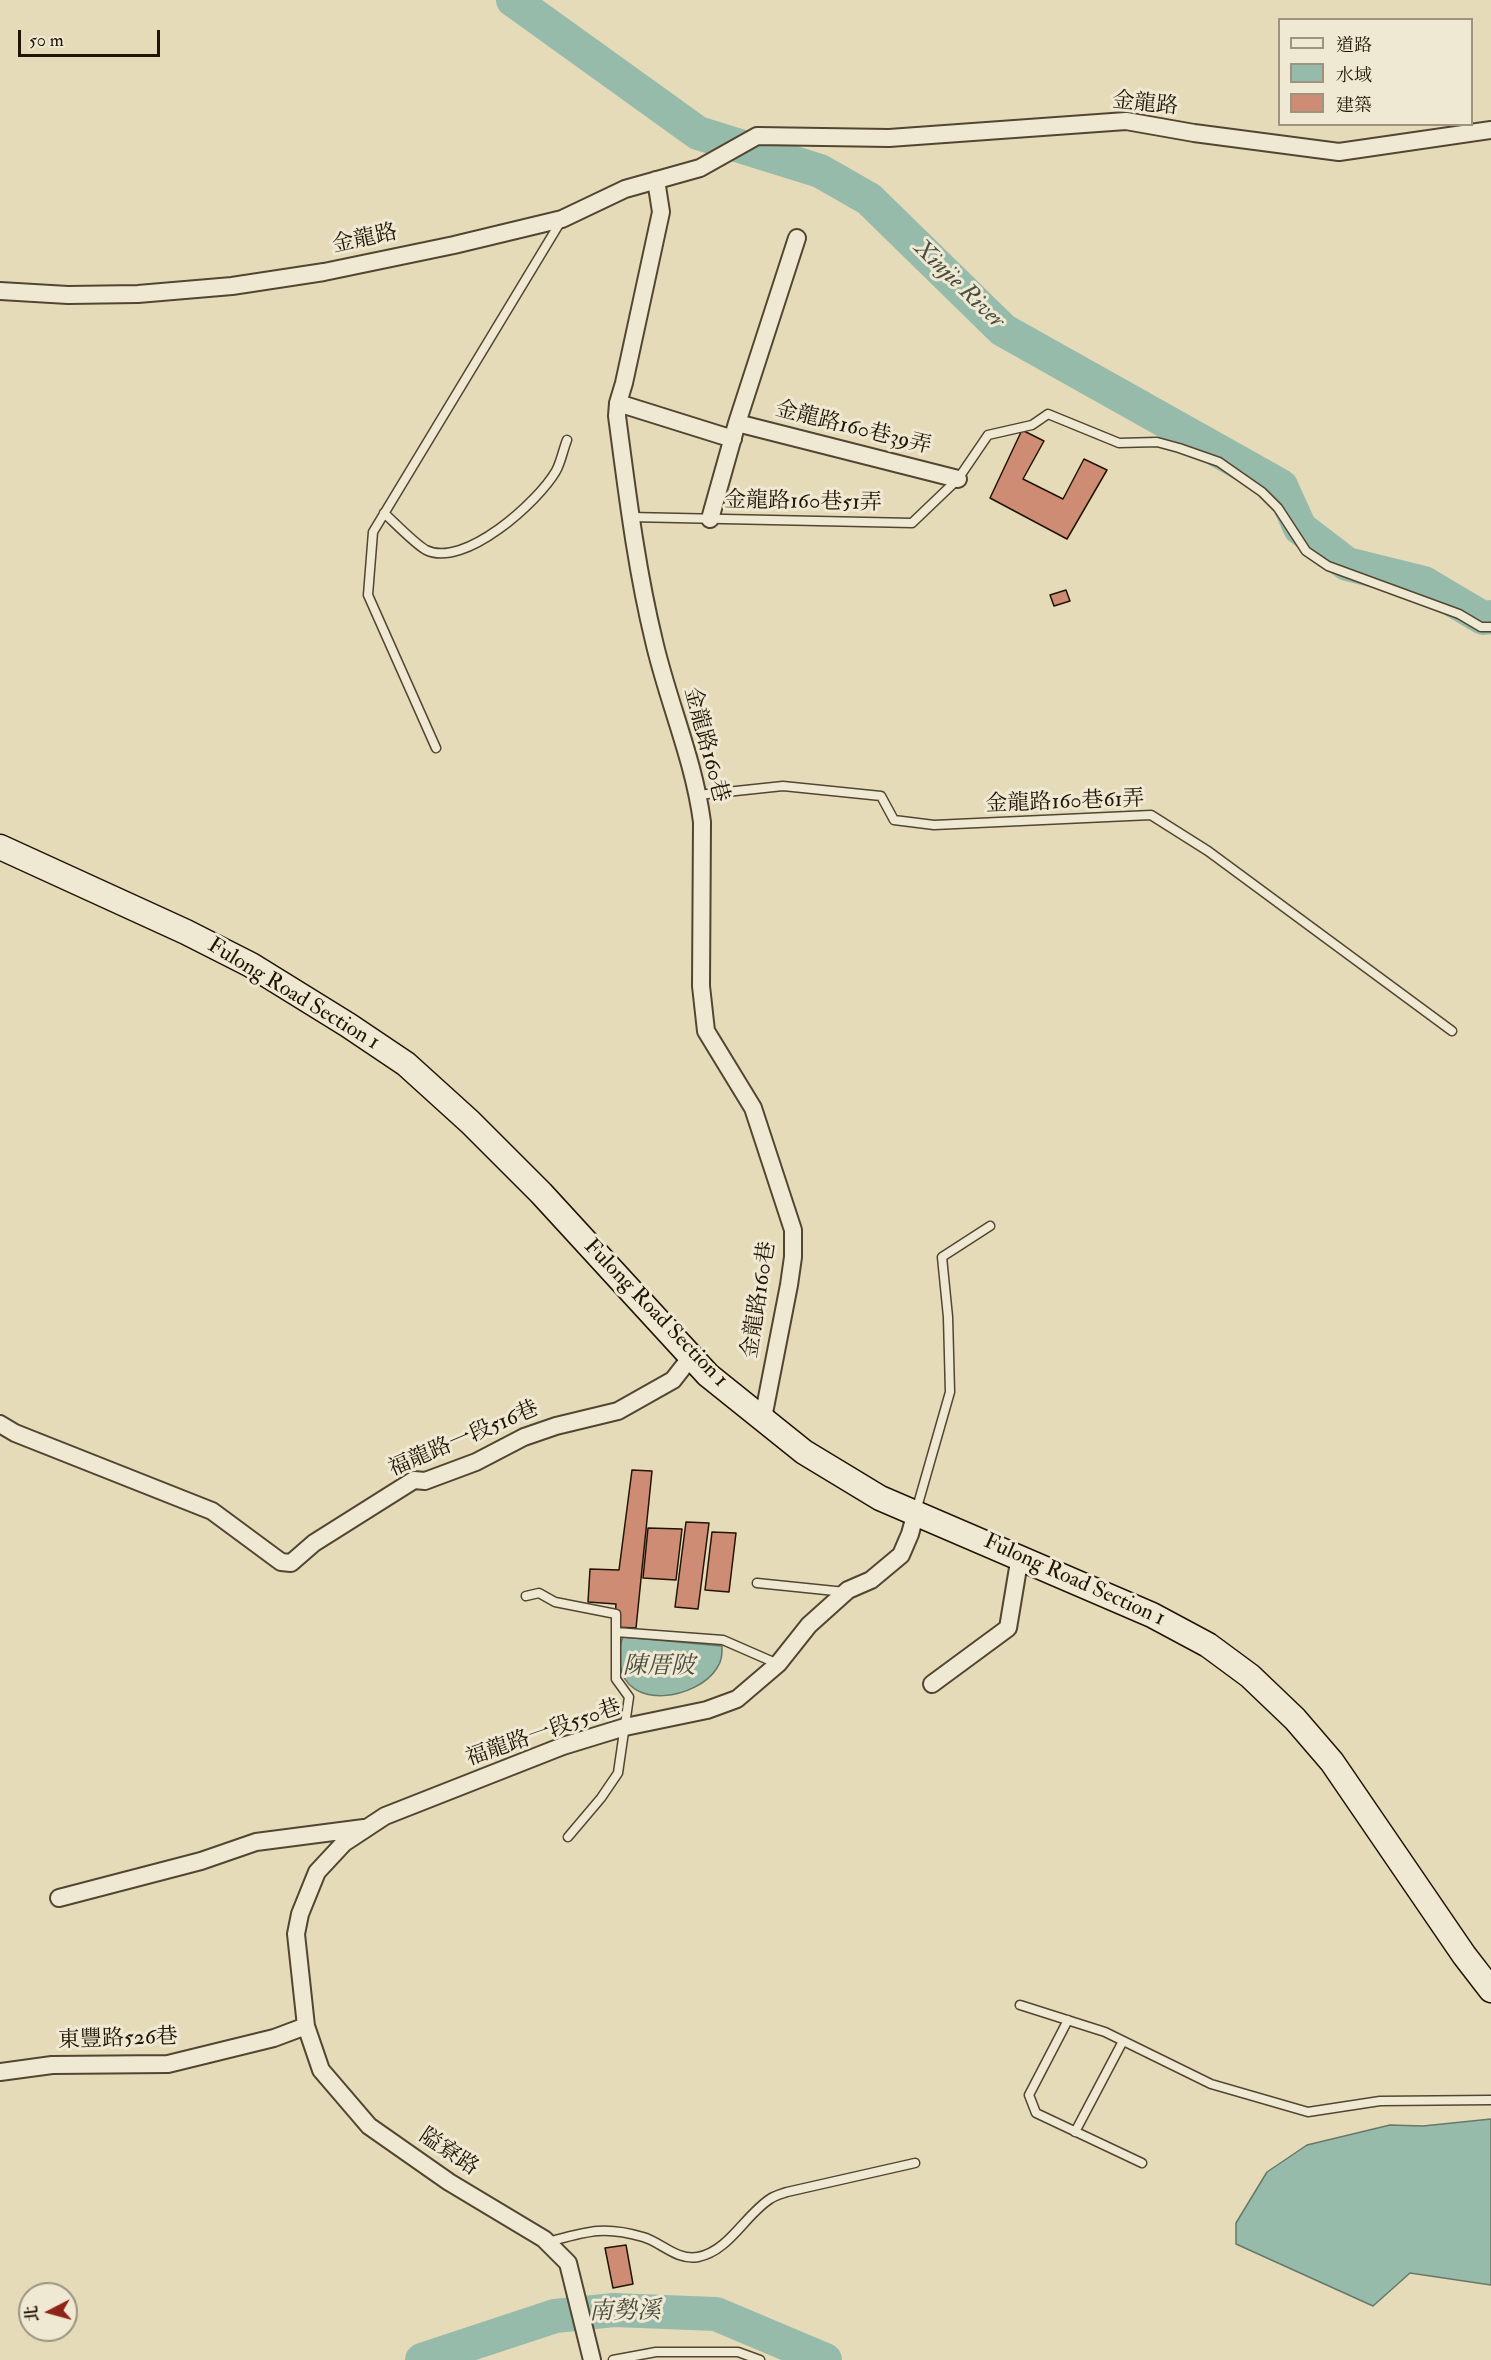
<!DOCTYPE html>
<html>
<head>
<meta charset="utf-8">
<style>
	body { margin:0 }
	#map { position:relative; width:1491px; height:2360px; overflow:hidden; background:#e6dbb9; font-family:"IM FELL Double Pica","Noto Serif TC",serif }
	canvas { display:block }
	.legend { position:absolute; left:1278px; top:18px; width:195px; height:108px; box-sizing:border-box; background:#efe8d2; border:2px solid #9d937f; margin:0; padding:8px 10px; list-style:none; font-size:18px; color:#211403 }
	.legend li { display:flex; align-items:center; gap:12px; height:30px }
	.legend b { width:30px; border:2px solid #9d937f }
	.north { position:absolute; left:18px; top:2282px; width:60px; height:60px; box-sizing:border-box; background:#efe8d2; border:2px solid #9d937f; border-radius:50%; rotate:264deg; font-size:16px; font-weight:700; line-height:24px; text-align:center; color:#211403 }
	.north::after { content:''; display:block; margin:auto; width:21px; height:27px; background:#8f2418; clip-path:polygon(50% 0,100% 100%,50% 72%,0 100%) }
	.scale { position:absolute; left:18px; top:30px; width:142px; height:27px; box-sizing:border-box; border:3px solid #211403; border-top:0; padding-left:8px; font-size:18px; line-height:21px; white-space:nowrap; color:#211403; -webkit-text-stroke:4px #efe8d2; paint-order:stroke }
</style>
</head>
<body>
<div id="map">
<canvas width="1491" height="2360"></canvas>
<ul class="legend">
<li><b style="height:8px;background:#efe8d2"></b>道路</li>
<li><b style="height:16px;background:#97bbab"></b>水域</li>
<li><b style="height:16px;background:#cf8c75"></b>建築</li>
</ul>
<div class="north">北</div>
<div class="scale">50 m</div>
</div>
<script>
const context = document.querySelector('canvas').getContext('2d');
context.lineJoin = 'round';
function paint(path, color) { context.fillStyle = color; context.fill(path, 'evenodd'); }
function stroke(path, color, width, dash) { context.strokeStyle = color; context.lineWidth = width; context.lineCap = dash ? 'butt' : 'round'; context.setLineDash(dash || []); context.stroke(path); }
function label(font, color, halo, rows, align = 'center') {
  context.font = font + ' "IM FELL Double Pica","Noto Serif TC",serif'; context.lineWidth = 6; context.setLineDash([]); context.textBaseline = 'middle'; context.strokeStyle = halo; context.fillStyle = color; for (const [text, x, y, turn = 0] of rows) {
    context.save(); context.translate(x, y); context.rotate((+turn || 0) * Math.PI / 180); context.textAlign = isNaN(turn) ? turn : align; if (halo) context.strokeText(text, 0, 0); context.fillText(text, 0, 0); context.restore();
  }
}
const water = new Path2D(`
	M623 1637 722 1646C722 1654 722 1661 717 1668 698 1699 626 1712 620 1664 619 1655 619 1646 623 1637Z
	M1491 2119V2285L1410 2273 1373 2306 1236 2244V2223L1267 2172 1307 2145 1390 2125 1423 2126Z`);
const river = new Path2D(`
	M513 0 698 133 820 171 869 199 1003 330 1281 486 1300 528 1347 564 1424 583 1483 618 1491 617
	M422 2360 555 2316 614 2310 716 2314 825 2360`);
const building = new Path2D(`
	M1022 430 1044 441 1023 479 1063 499 1084 459 1107 470 1067 539 990 498Z
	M1066 590 1070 601 1054 606 1050 595Z
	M632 1470 652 1471 636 1628 614 1627 616 1604 588 1602 590 1569 619 1570Z
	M686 1522 709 1523 698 1609 675 1607Z
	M648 1528 682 1529 676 1580 643 1578Z
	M712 1532 736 1533 729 1592 705 1590Z
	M626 2245 633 2284 613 2288 605 2248Z`);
const service = new Path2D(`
	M384 513C394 522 415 544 426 550 464 569 538 502 556 471 561 462 563 450 567 440
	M630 517 912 523 958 479 988 435 1032 425 1048 414 1119 443 1157 442 1179 448 1219 462 1262 492 1278 508 1306 551 1328 566 1459 614 1481 627H1491
	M436 748 368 595 373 532 561 221
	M698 795 783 786 881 796 894 820 934 825 1151 815 1208 851 1452 1031
	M916 1511 950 1392 948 1317 942 1257 990 1226
	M757 1583 845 1592
	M526 1596 539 1593 555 1602 616 1614V1679L629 1697 618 1773 601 1798 568 1837
	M616 1632 723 1640 778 1664
	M1020 2005 1105 2032 1211 2084 1308 2112 1380 2101 1491 2100
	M1068 2020 1029 2095 1036 2113 1142 2163
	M1075 2132 1123 2041
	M548 2242C585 2232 603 2225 643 2237 661 2242 677 2261 698 2257 729 2251 745 2215 770 2199 774 2196 781 2194 787 2192L915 2163
	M613 2360 656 2352H738L760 2360`);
const minor = new Path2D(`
	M656 180 661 212 624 383 618 403 617 416C627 491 636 567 654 641 668 702 694 760 702 822L701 986 706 1031 753 1108 793 1230V1257L789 1285 763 1418
	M0 291 68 295 138 294 232 286 324 272 454 245 562 219 625 189 700 168 757 136 889 138 1126 121 1194 133 1339 152 1491 130
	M618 403 733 439
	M737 423 958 479
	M710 519 737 423 797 238
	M0 1424 15 1433 212 1511 281 1562 291 1563 314 1543 414 1480 425 1481 476 1462 524 1437 556 1426 618 1411 673 1380 691 1357
	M932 1684 1008 1628 1020 1556
	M59 1898 201 1861 256 1842 364 1828
	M0 2072 52 2065 168 2064 274 2038 306 2026
	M592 2360 568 2263 544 2239 449 2182 369 2126 321 2070 306 2026 296 1934 300 1914 317 1872 344 1843 385 1816 563 1746 625 1727 707 1710 737 1699 778 1664 809 1625 848 1590 871 1580 901 1555 910 1534 916 1512`);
const secondary = new Path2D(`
	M0 847 186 932 251 965 348 1025 406 1064 470 1122 541 1193 708 1375 804 1452 880 1498 1152 1615 1208 1645 1250 1676 1295 1719 1332 1762 1464 1955 1491 1990`);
const streetNames = [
	["金龍路",1145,105,6],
	["金龍路",365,240,-12],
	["金龍路160巷39弄",853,429,14],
	["金龍路160巷51弄",803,503,1],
	["金龍路160巷",705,745,75],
	["金龍路160巷61弄",1065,803,-2],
	["Fulong Road Section 1",293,995,31],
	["金龍路160巷",760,1300,-81],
	["Fulong Road Section 1",655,1314,46],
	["福龍路一段516巷",464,1440,-23],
	["Fulong Road Section 1",1074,1581,24],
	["福龍路一段550巷",544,1734,-19],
	["東豐路526巷",118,2040,-2],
	["隘寮路",448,2153,34]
];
const waterNames = [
	["Xinjie River",958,285,44],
	["陳厝陂",659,1668],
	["南勢溪",625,2313,-1]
];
paint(water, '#97bbab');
stroke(water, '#687868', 1.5);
stroke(river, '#97bbab', 34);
paint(building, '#cf8c75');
stroke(building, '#211403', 1.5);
stroke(service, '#524630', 11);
stroke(minor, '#524630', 20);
stroke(secondary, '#211403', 27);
stroke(service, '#efe8d2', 8);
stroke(minor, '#efe8d2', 16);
stroke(secondary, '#efe8d2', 24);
label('22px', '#211403', '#efe8d2', streetNames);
label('italic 24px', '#4a4e3e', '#efe8d2', waterNames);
</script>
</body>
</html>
